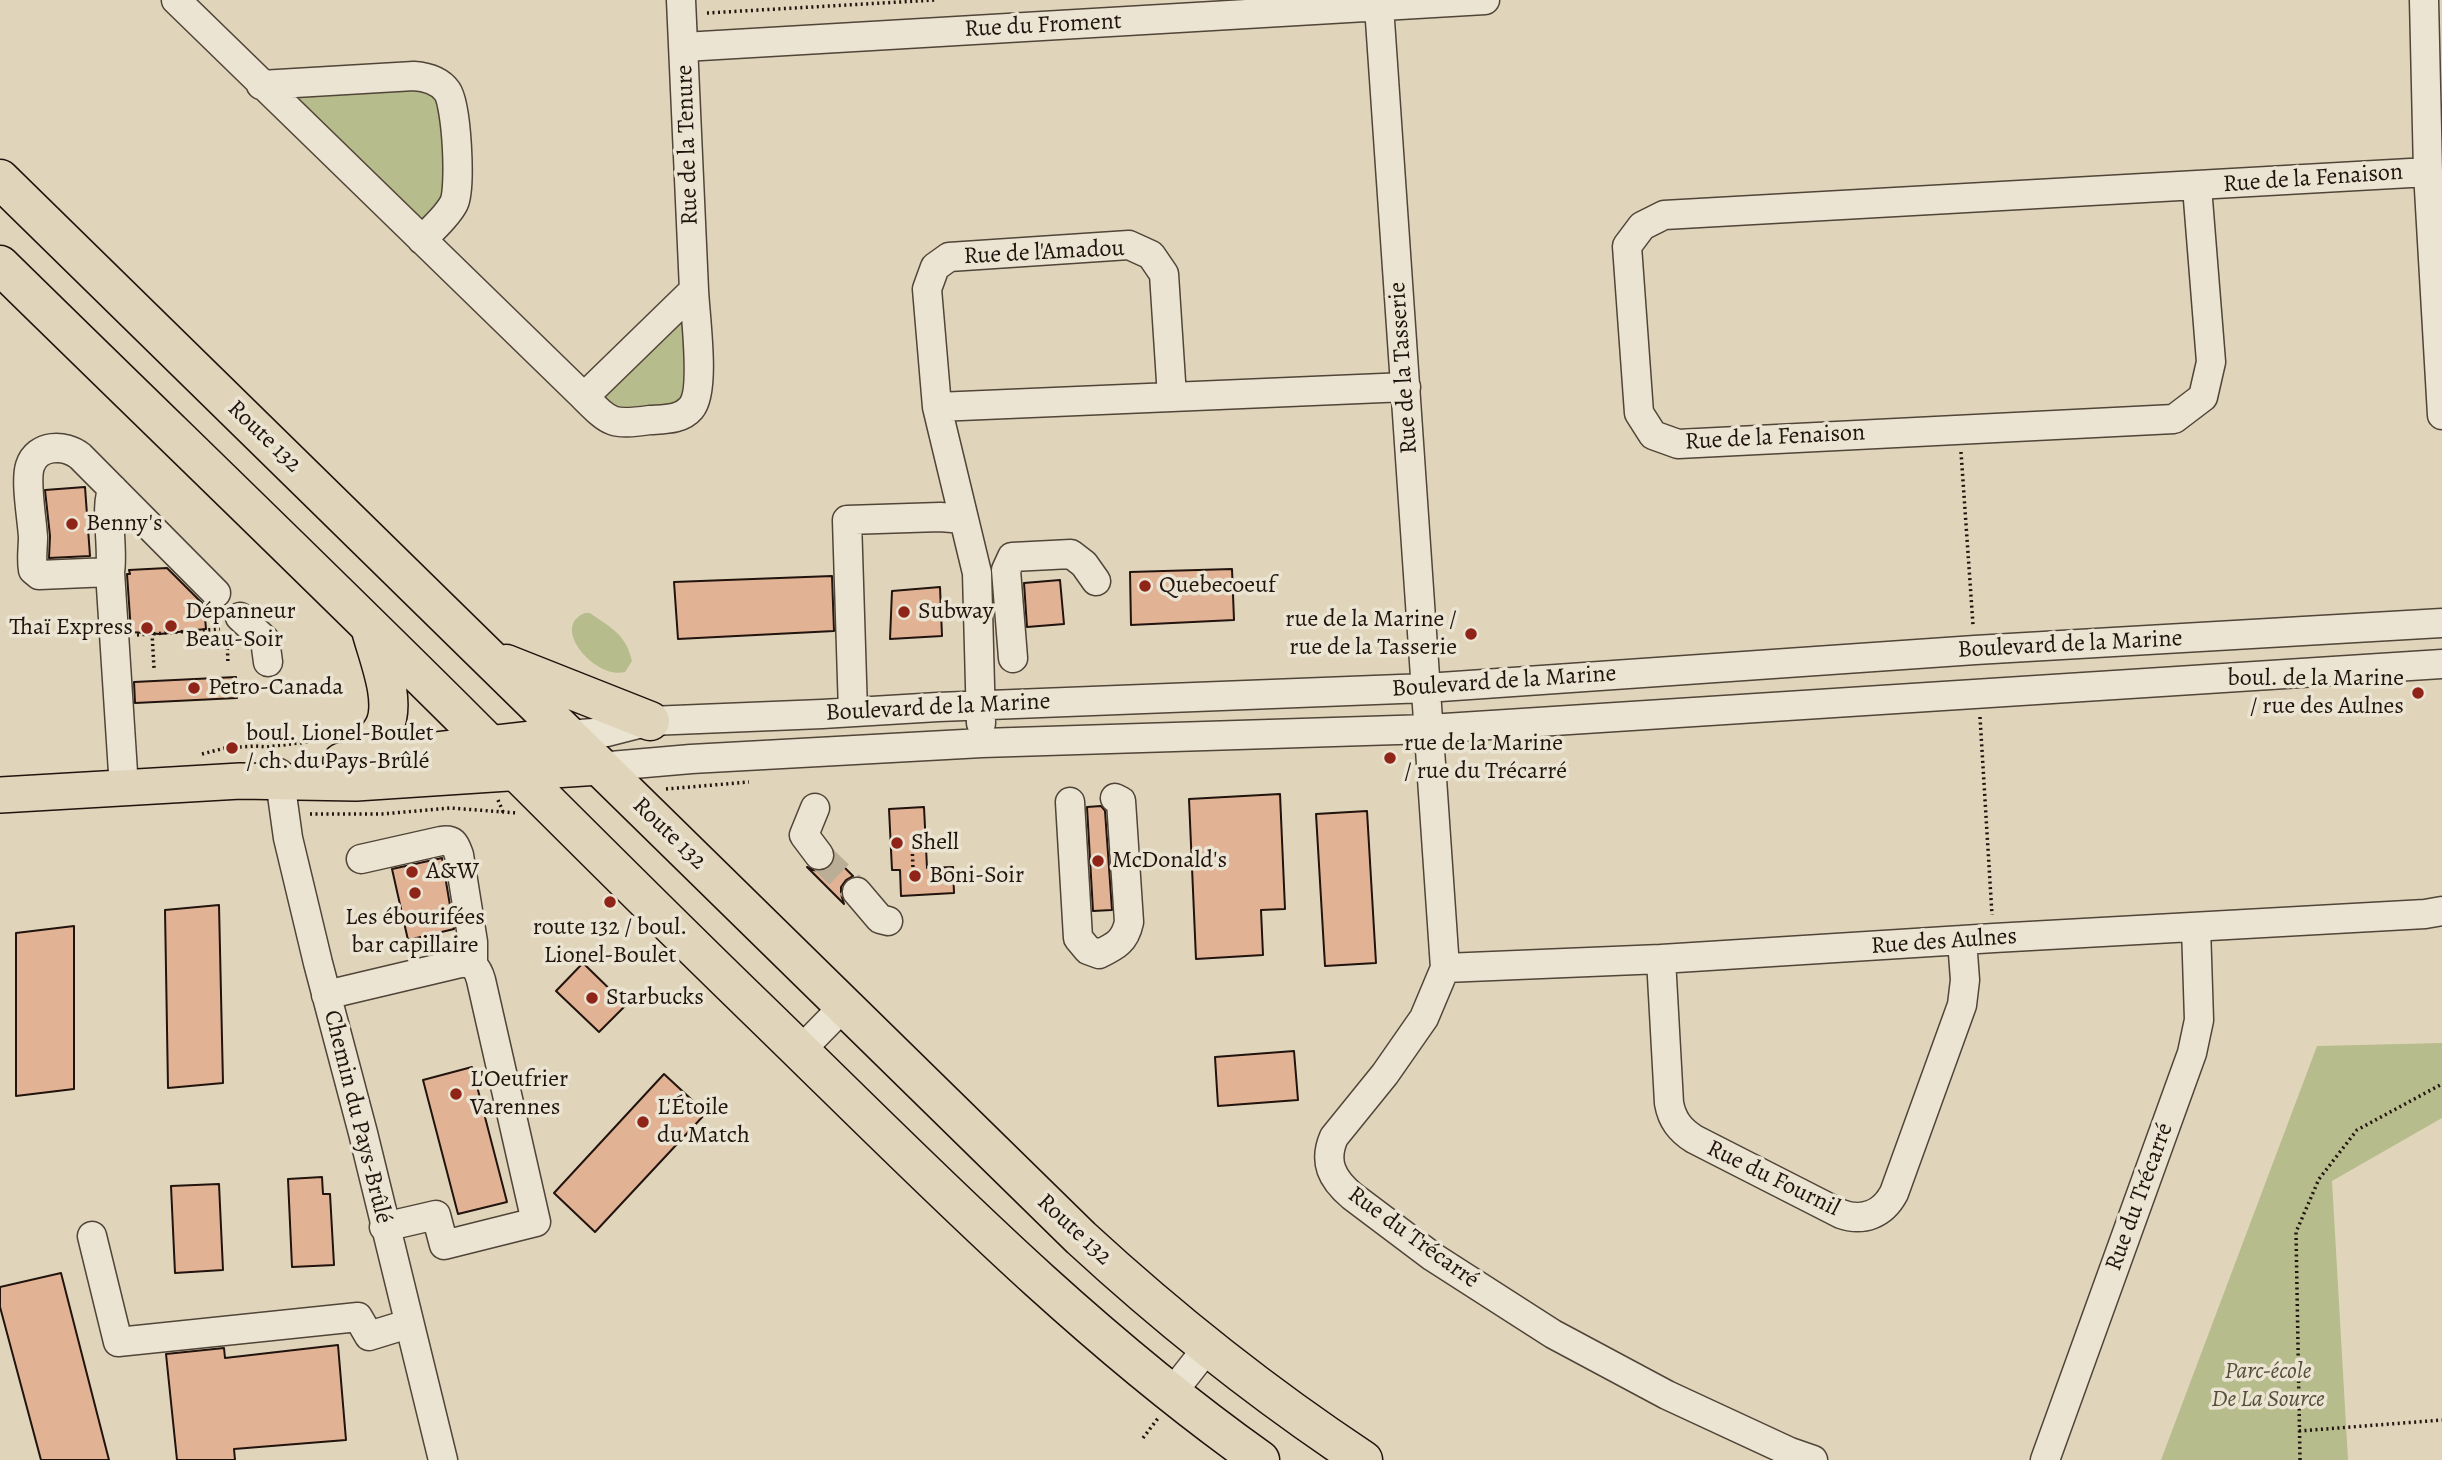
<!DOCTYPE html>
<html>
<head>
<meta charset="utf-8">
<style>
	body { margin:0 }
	canvas { display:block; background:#e0d5ba }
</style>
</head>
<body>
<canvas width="2442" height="1460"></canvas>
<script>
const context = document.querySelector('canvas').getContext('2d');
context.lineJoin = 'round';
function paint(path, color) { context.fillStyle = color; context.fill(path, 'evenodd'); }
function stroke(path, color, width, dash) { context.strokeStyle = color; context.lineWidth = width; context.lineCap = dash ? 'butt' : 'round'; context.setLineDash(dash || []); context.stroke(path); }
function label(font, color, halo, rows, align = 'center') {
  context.font = font + ' Alegreya,serif'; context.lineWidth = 7; context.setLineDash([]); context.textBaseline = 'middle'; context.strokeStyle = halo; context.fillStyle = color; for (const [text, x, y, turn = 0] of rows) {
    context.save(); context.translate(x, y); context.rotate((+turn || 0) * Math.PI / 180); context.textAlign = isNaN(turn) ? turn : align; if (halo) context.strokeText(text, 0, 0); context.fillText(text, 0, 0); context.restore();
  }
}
const green = new Path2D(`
	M436 81 457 193 422 240 261 85Z
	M694 290 699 393 624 423 584 397Z
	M585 613H590C611 628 626 634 632 661L625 672C596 680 549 627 585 613Z
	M2442 1043V1118L2332 1181 2348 1460H2161L2317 1046Z`);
const building = new Path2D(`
	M85 487 90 556 49 558 50 536 45 490Z
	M167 568 204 605 206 629 160 634 131 632 127 574H130L129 570Z
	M1232 569 1234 620 1131 625 1130 572Z
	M832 576 834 631 678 639 674 582Z
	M1060 580 1064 624 1027 627 1024 583Z
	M940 587 942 636 890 639 892 591Z
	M236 677 237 698 135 703 134 682Z
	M1280 794 1285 909 1261 910 1263 955 1196 959 1189 799Z
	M1101 806 1105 811 1112 910 1093 911 1087 807Z
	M924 807 927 868 953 867 954 893 901 896 900 870H892L889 809Z
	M1367 811 1376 963 1325 966 1316 814Z
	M442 858 454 929 408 940 392 869Z
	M835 858 853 876 846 880 841 887V894L844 904 807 867 813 870 822 871 829 868Z
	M219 905 223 1083 168 1088 165 910Z
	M74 926V1089L16 1096V933Z
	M583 963 626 1005 599 1032 556 991Z
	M1294 1051 1298 1100 1218 1106 1215 1057Z
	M472 1067 507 1202 458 1214 423 1080Z
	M664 1074 706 1113 595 1232 554 1193Z
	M322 1177 323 1194H330L334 1265 292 1267 288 1179Z
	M219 1184 223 1270 175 1273 171 1186Z
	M61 1273 109 1460H41L0 1307V1287Z
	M338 1345 346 1440 234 1449 235 1460H177L166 1354 224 1348 225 1358Z`);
const minorTunnel = new Path2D(`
	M819 855 857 892`);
const path = new Path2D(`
	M707 13 935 0
	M1961 452 1973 625
	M152 633 154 668
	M137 635 220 629
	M227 637 228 664
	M1980 717 1992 915
	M202 754 225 748 255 746 267 747 307 742 331 733
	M666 789 749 782
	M498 800 504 814
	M310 814H382L450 808 518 813
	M912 843 913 869
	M2299 1431 2442 1420
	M1143 1438 1159 1417
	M2300 1460 2296 1232 2319 1179 2357 1130 2442 1084`);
const minor = new Path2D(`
	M176 0 584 397
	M681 0 694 290
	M2424 0 2428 172 2442 415
	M1379 6 1445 968 1424 1018 1385 1074 1334 1137C1323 1162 1332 1179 1352 1196L1433 1257 1553 1334 1667 1395 1790 1452 1813 1460
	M684 47 1485 0
	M261 85 414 76C427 77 439 80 447 91 457 105 461 188 454 203 447 217 432 229 422 240
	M2197 187 2211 362 2203 397 2174 419 1678 444 1653 435 1639 413 1627 246 1642 226 1664 215 2428 172
	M694 290C695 315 706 391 691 408 681 420 664 419 650 420 612 425 611 424 584 397Z
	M937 407 1406 387
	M113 489C104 504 114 550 110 572L124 788
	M110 572 39 575 33 570C31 559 33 548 33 537 32 519 25 481 30 466 37 444 65 444 80 456L216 593
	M240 617 265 640 268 662
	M1013 658 1006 570 1012 557 1071 554 1084 564 1096 581
	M853 712 847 520 940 517 964 519
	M981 723 977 573 937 407 927 289 935 267 949 257 1129 245 1151 255 1164 274 1172 397
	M567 735 607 732 650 721 822 714 938 707 1426 688 1975 650 2442 623
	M599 767 691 759 982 743 1429 729 2442 664
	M279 773 288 838 318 963 363 1133 443 1460
	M1070 802 1078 938 1088 950 1099 954C1116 946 1125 941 1129 922L1121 801 1115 798
	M815 808 804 835 819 855
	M361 859 441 841C454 839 455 844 459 855L473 942V965
	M857 892 880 919 888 921
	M1661 959 1669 1103C1672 1120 1680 1130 1694 1139L1841 1214C1863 1222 1883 1214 1894 1193L1962 1005 1965 980 1962 940
	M1445 968 1661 959 1994 938 2425 914 2442 911
	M326 995 461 963C474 962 478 969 481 980L536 1222 444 1245 436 1215 384 1227
	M800 1051 844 1006
	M92 1236 118 1342 358 1317 369 1336 408 1324
	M1171 1394 1208 1347
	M2045 1460 2192 1053 2199 1020 2196 927`);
const major = new Path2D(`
	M341 761 567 735
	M0 795 240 781 356 783 599 767`);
const highway = new Path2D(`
	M0 179 1081 1238C1169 1319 1263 1394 1363 1460
	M0 265C156 418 313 569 468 723 563 818 657 912 754 1006 916 1163 1075 1329 1260 1460
	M506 664 650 721
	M358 757C367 748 378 739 384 727 397 701 378 657 371 630`);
const markers = [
	[72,524,7,"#8f2418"],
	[1145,586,7,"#8f2418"],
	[904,612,7,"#8f2418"],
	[171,626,7,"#8f2418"],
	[147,628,7,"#8f2418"],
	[1471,634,7,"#8f2418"],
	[194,688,7,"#8f2418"],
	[2418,693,7,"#8f2418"],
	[232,748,7,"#8f2418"],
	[1390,758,7,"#8f2418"],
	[897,843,7,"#8f2418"],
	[1098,861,7,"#8f2418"],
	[412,872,7,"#8f2418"],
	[915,876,7,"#8f2418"],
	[415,893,7,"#8f2418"],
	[610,902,7,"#8f2418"],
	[592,998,7,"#8f2418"],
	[456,1094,7,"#8f2418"],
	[643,1122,7,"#8f2418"]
];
const streetNames = [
	["Rue du Froment",1043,26,-3],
	["Rue de la Tenure",688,145,-92],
	["Rue de la Fenaison",2313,179,-4],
	["Rue de l'Amadou",1044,253,-3],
	["Rue de la Tasserie",1404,368,-94],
	["Route 132",264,437,44],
	["Rue de la Fenaison",1775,438,-3],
	["Boulevard de la Marine",2070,645,-3],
	["Boulevard de la Marine",1504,682,-4],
	["Boulevard de la Marine",938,708,-3],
	["Route 132",669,834,44],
	["Rue des Aulnes",1944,942,-4],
	["Chemin du Pays-Brûlé",357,1117,76],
	["Rue du Fournil",1773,1179,26],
	["Rue du Trécarré",2140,1197,-70],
	["Route 132",1074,1230,43],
	["Rue du Trécarré",1413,1238,36]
];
const poiNames = [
	["Benny's",86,524],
	["Quebecoeuf",1159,586],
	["Dépanneur",185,612],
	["Beau-Soir",185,640],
	["Subway",918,612],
	["rue de la Marine /",1457,620,"right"],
	["rue de la Tasserie",1457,648,"right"],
	["Thaï Express",133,628,"right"],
	["boul. de la Marine",2404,679,"right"],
	["/ rue des Aulnes",2404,707,"right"],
	["Petro-Canada",208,688],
	["boul. Lionel-Boulet",246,734],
	["/ ch. du Pays-Brûlé",246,762],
	["rue de la Marine",1404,744],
	["/ rue du Trécarré",1404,772],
	["Shell",911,843],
	["McDonald's",1112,861],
	["A&W",426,872],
	["Boni-Soir",929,876],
	["Les ébourifées",415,918,"center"],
	["bar capillaire",415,946,"center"],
	["route 132 / boul.",610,928,"center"],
	["Lionel-Boulet",610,956,"center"],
	["Starbucks",606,998],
	["L'Oeufrier",470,1080],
	["Varennes",470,1108],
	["L'Étoile",657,1108],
	["du Match",657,1136]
];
const parkNames = [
	["Parc-école",2268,1372],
	["De La Source",2268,1400]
];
paint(green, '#b7bc8c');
paint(building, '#e1b294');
stroke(building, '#21130d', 2);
stroke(minorTunnel, '#baae97', 28, [28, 14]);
stroke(minor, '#514438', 31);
stroke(major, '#21130d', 38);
stroke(highway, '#21130d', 41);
stroke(path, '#21130d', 3.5, [2, 3.5]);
stroke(minor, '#ebe4d2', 28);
stroke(major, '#e0d5ba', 35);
stroke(highway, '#e0d5ba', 38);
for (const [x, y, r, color] of markers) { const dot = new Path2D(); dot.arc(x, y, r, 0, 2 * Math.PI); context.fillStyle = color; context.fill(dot); stroke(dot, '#ebe4d2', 2.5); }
label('24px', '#21130d', '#ebe4d2', streetNames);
label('24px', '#21130d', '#ebe4d2', poiNames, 'left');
label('italic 24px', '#564e39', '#ebe4d2', parkNames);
</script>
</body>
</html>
